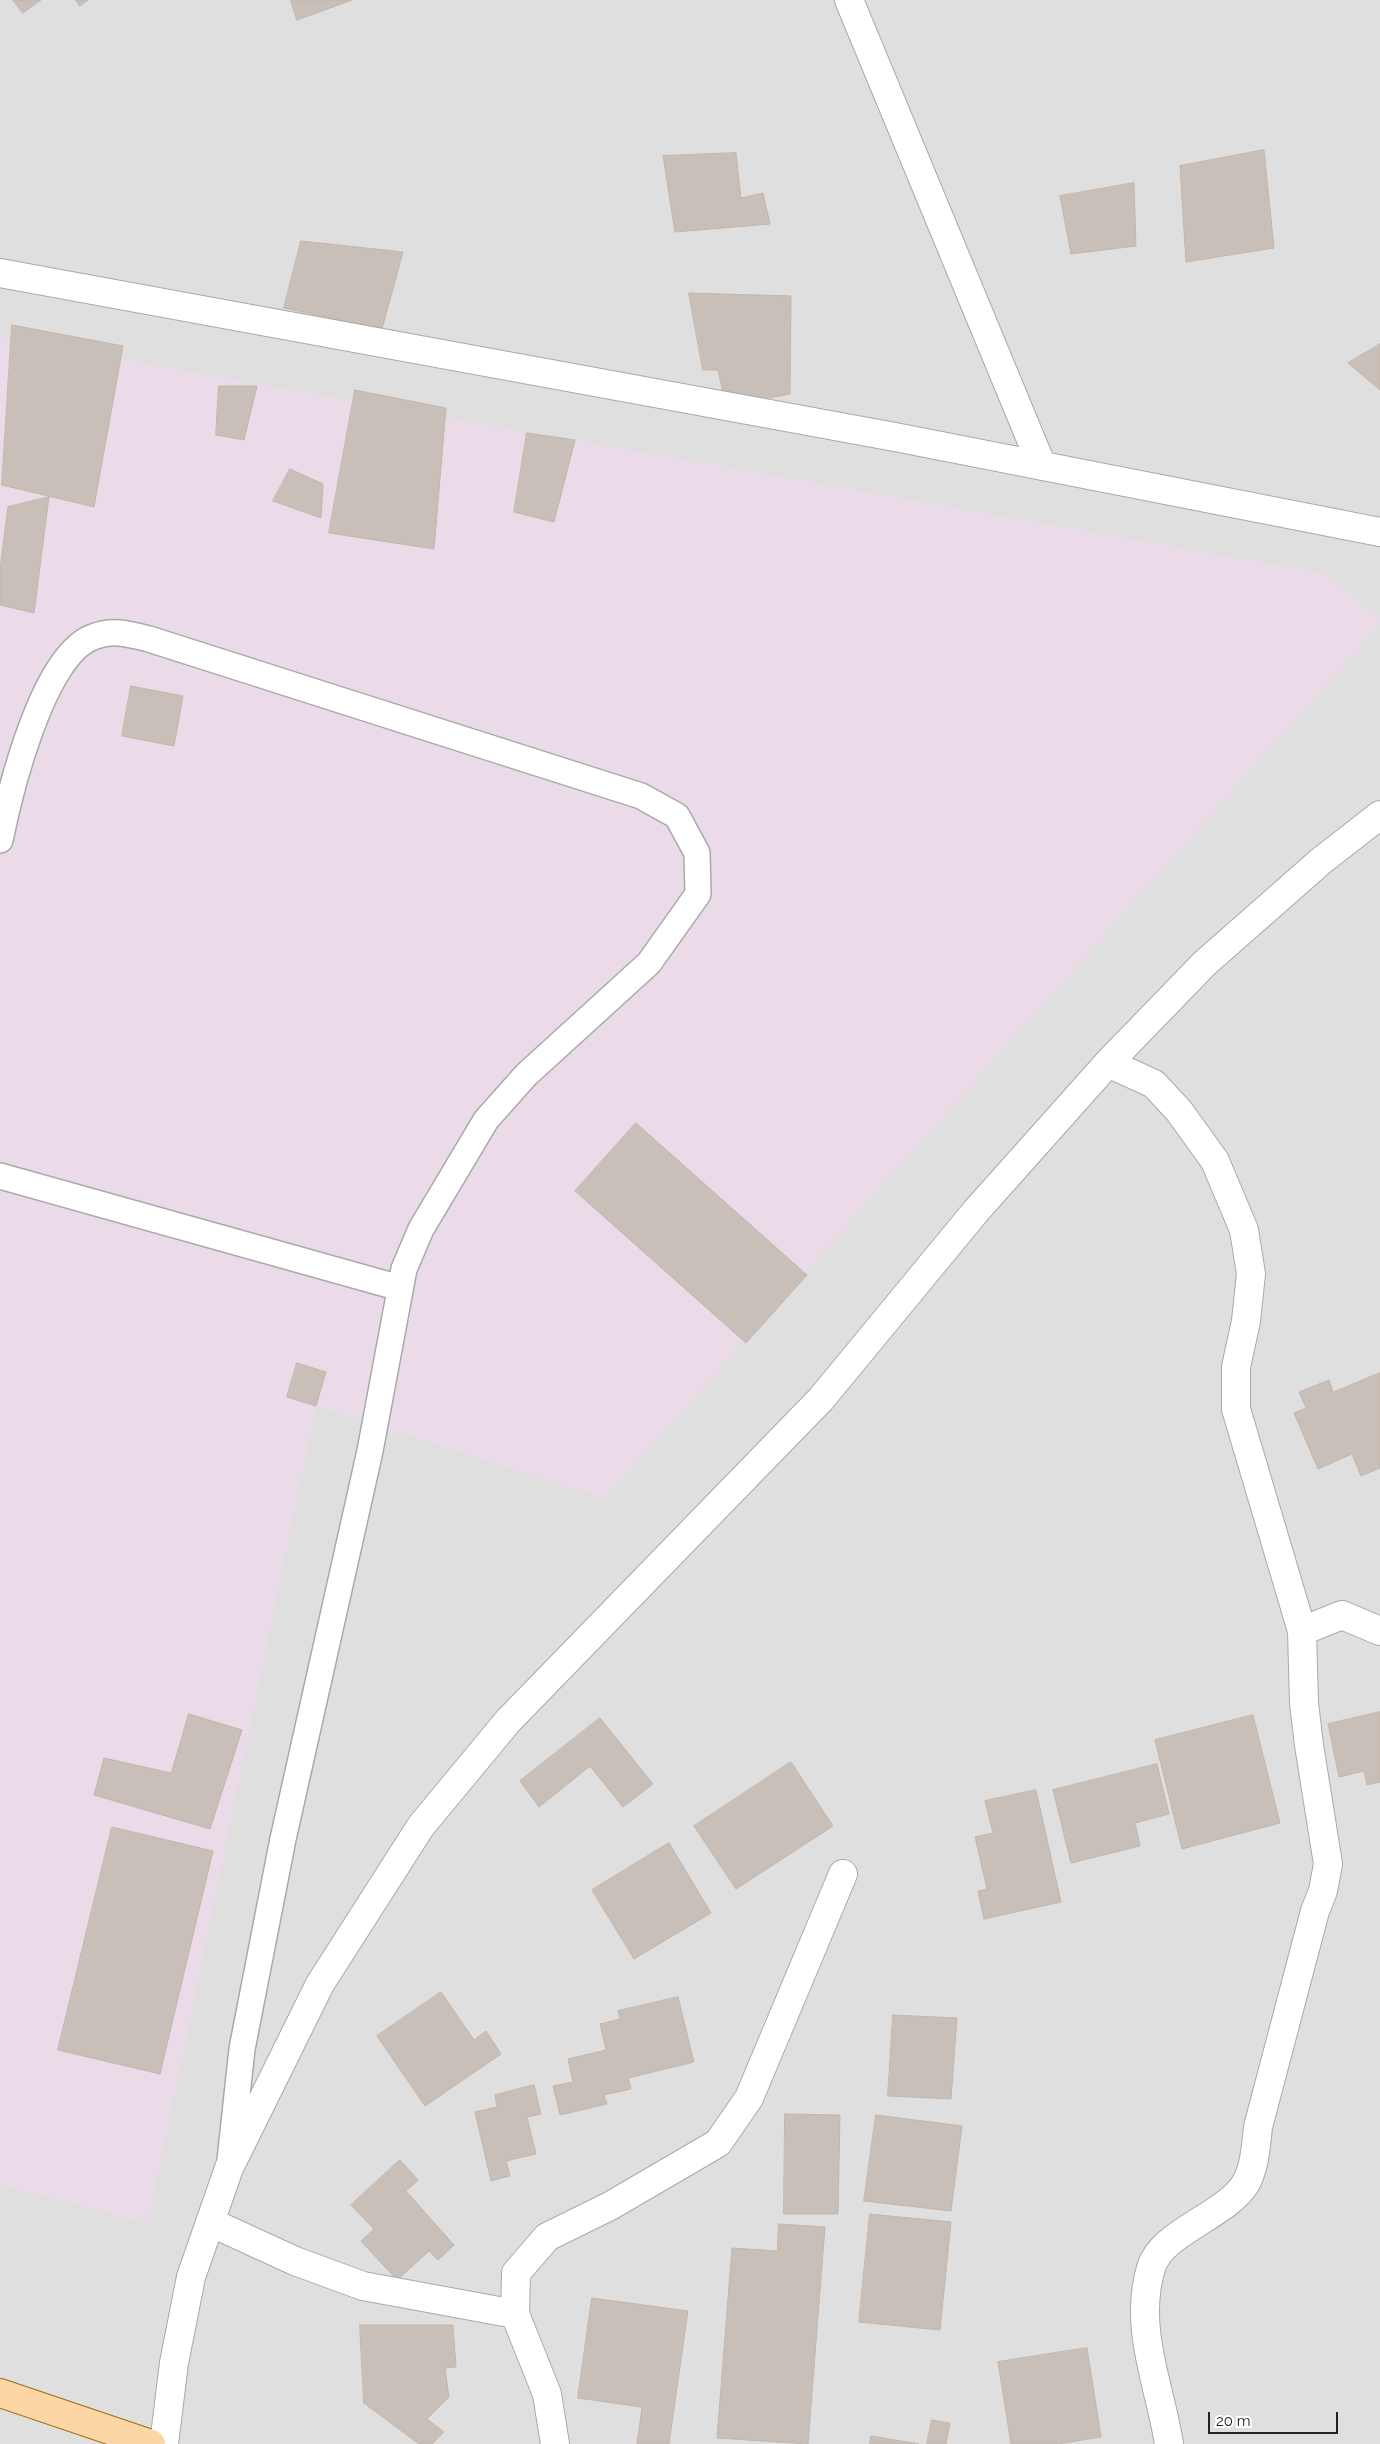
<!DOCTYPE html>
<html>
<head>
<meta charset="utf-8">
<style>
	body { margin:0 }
	#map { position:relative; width:1380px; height:2444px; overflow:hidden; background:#f2efe9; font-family:Raleway,sans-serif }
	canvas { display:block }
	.scale { position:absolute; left:1208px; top:2412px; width:130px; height:22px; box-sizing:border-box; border:2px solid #222; border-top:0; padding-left:6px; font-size:15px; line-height:18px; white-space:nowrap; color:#222; -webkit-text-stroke:4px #fff; paint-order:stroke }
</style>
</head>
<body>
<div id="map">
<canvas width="1380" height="2444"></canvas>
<div class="scale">20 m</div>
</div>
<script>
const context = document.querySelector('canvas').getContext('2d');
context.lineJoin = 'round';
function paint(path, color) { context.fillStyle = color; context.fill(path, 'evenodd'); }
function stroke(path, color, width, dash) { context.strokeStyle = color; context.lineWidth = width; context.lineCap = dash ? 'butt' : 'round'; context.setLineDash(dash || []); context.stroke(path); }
const residential = new Path2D(`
	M0 0H1380V2444H0Z`);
const industrial = new Path2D(`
	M0 338 1327 574 1380 620V624L605 1498 316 1406 148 2223 0 2185Z`);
const building = new Path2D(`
	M13 0H41L23 13Z
	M76 0H88L80 6Z
	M291 0H352L297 20Z
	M1264 150 1274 248 1186 262 1180 166Z
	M736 153 741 198 763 193 770 224 675 232 663 156Z
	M1134 183 1136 246 1071 254 1060 196Z
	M301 241 403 252 382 329 284 308Z
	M689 293 791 296 790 394 726 406 718 370H703Z
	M12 325 123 346 94 507 2 485Z
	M1380 344V390L1348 363Z
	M219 386H257L244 440 216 435Z
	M355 390 446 408 434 549 329 533Z
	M527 433 575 440 554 522 514 512Z
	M290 469 323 484 321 518 273 501Z
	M49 497 34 613 0 605V569L8 507Z
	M131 686 183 696 174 746 122 736Z
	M636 1123 807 1275 746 1343 575 1191Z
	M297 1363 326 1372 316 1406 287 1397Z
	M1380 1373V1468L1361 1476 1352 1454 1318 1469 1294 1413 1306 1408 1299 1392 1329 1380 1333 1392Z
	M1380 1712V1782L1367 1785 1364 1771 1339 1777 1328 1724Z
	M189 1714 242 1730 210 1829 94 1795 104 1758 171 1773Z
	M1253 1715 1280 1823 1182 1849 1155 1740Z
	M600 1718 653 1784 623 1807 590 1766 539 1807 520 1781Z
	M791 1762 833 1826 736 1889 694 1826Z
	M1157 1764 1169 1814 1135 1823 1140 1846 1071 1863 1053 1790Z
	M1036 1790 1061 1902 984 1919 978 1891 987 1889 975 1837 993 1833 985 1801Z
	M112 1827 213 1851 160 2074 58 2050Z
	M669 1843 711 1913 634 1959 592 1890Z
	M441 1992 474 2040 486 2031 501 2054 425 2106 377 2036Z
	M678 1997 694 2062 628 2078 631 2089 604 2095 607 2104 560 2115 553 2086 573 2082 568 2059 606 2050 600 2024 620 2019 618 2011Z
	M893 2015 957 2018 951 2099 888 2096Z
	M534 2085 541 2114 527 2117 536 2154 506 2161 510 2176 491 2181 475 2112 497 2107 495 2095Z
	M785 2114 840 2115 838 2214H784Z
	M876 2115 962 2126 951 2211 864 2201Z
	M400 2160 418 2180 406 2191 454 2245 438 2260 429 2251 397 2280 361 2241 374 2229 351 2205Z
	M870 2214 951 2222 940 2330 859 2322Z
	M779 2224 825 2227 808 2444 717 2438 732 2248 777 2251Z
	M592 2298 688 2311 669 2444H637L642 2407 578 2398Z
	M360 2325H453L456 2367 445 2368 449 2397 427 2419 444 2432 432 2444H419L364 2403Z
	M1087 2348 1101 2437 1058 2444H1011L998 2362Z
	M932 2420 950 2423 946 2444H927Z
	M871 2436 919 2444H870Z`);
const service = new Path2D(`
	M0 840C10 791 43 655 93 637 113 629 129 634 149 639L641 796 677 816 697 853 698 894 649 963 526 1075 486 1120 421 1229 404 1269 370 1451 283 1839 242 2049 230 2160
	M0 1176 400 1288`);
const minor = new Path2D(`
	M849 0 1042 466
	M0 273 895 437 1380 532
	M1108 1063 1154 1084 1179 1111 1215 1161 1244 1230 1251 1274 1246 1321 1236 1367V1409L1302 1631
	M210 2222 295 2261 363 2286 515 2314
	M164 2444 174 2363 191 2277 229 2168 320 1984 421 1826 508 1721 821 1399 976 1211 1108 1063 1205 963 1321 861 1380 815
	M555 2444 547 2394 515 2314 516 2273 547 2237 610 2206 718 2143 749 2098 843 1874
	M1169 2444C1160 2386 1133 2328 1151 2268 1161 2232 1226 2216 1246 2183 1255 2166 1256 2145 1258 2127L1315 1911 1323 1891 1328 1864 1309 1745 1304 1703 1302 1631 1342 1615 1380 1631`);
const primary = new Path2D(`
	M0 2393 151 2444`);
paint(residential, '#e0dfdf');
paint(industrial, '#ebdbe8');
paint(building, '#c7bfb8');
stroke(building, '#c4b6ab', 1);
stroke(service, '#a9a9a9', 28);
stroke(minor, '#a9a9a9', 30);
stroke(primary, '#a06b00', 30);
stroke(service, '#fff', 25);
stroke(minor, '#fff', 28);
stroke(primary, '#fcd6a4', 28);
</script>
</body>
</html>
